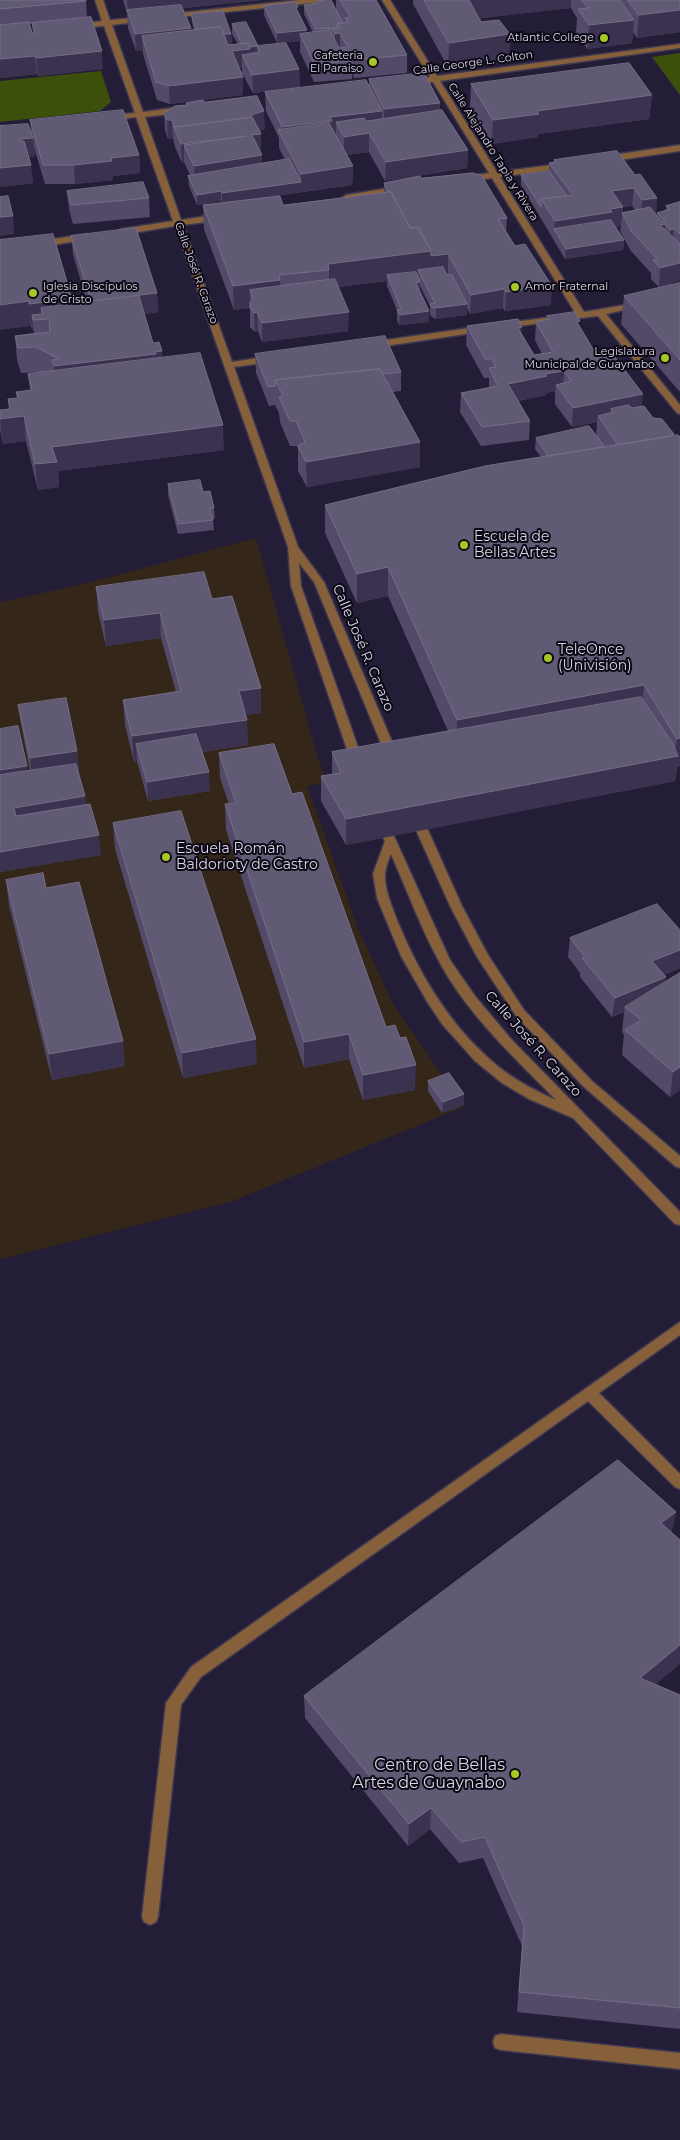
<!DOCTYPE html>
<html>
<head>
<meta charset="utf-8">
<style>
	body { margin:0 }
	canvas { display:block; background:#241d37 }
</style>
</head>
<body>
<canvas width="680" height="2140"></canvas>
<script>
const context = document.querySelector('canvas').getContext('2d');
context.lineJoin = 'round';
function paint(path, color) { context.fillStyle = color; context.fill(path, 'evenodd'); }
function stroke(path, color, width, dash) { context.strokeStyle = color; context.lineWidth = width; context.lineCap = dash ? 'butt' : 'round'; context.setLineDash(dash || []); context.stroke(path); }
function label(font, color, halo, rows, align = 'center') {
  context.font = font + ' Montserrat,sans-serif'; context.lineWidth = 4; context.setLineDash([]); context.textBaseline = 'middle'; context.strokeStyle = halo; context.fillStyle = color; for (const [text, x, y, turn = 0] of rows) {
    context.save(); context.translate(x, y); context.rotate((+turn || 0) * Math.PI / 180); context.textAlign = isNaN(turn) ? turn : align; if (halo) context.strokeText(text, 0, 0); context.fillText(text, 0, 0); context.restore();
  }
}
const education = new Path2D(`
	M256 538 319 762 327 782 307 786 358 928 393 1004 464 1107 230 1202 0 1259V602L80 585Z`);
const green = new Path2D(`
	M680 53V95L652 57Z
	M101 71 111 102 100 111 0 122V81Z`);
const minor = new Path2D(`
	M95 0H103L110 20 144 17 148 19 144 21 112 25 143 112 179 107 183 110 179 113 145 117 181 220 220 214 224 217 220 220 183 225 232 362 270 356 275 359 270 362 234 367 298 547 324 582 399 758 397 761H389L387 758 314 582 299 563 301 586 364 764 358 768 352 764 291 586 288 547 175 226 121 235 117 232 121 229 173 221 136 117 110 121 106 118 110 115 135 113 104 26 77 28 73 26 77 24 102 21Z
	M299 0H325L321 2 169 18 165 16 169 14Z
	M382 0H390L437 76 680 44V48L440 81 497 172 567 163V167L564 168 500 177 584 312 642 302V306L606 314 680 405V414L677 413 598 316 502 328 500 326 505 323 576 314 492 178 467 182 463 179 467 176 489 173 433 82 412 84 408 82 412 80 430 77Z
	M680 145V151L606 162 602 159 606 156Z
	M401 186 404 187V191L346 201 342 198 346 195Z
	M87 234 91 237 90 239 40 247 36 244 40 241Z
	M483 326 486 327V331L372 348 367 345 372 342Z
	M422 826 428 830 462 906 488 955 524 1010 592 1081 680 1156V1168L675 1166 584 1087 516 1016 477 957 450 906 416 830Z
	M388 832 394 836 450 960 475 996 511 1039 680 1212V1225L675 1224 573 1118 529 1099 502 1083 475 1061 442 1024 428 1003 401 956 377 898 373 874 385 841 382 836ZM391 854C407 890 421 929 440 963 468 1015 515 1058 556 1100 529 1088 504 1074 483 1053 444 1016 417 969 397 920 392 906 385 891 385 876 385 869 388 861 391 854Z
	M680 1322V1335L599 1393 680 1474V1489L675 1487 588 1401 201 1677 181 1705 158 1917 156 1922 150 1925 144 1922 142 1917 166 1703 191 1667Z
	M501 2034 680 2053V2069L501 2050 495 2048 493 2042 495 2036Z`);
const wall = new Path2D(`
	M0 0 86 1 87 17 103 69 38 76 37 74 0 78ZM29 24H32L33 33H32Z
	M123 0H263L183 8 191 28V30H194L192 23 191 14 231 34 232 43 227 44 228 45 238 44 232 34V24L258 46 299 69 300 87 253 93 242 73V68H239L243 77V95L170 104 157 100 143 54V51H136L128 28 127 13Z
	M336 0H376L407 55V73L354 78 352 73V79L314 82 300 52V41L277 43 264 15V6L298 11 307 30V33H313L304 14V5L318 3V1L336 10Z
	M413 0H680V32L637 38 633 32 632 43 587 49 576 32 577 18 571 8 480 18 481 22 510 34 509 57 448 67 413 4Z
	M369 79 440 103V110L468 150 467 168 385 181 369 152 346 155 353 166 352 185 247 200 283 205 384 193V183L421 178 507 218 506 232 551 305 505 311 503 308 470 314 467 308V315L436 319 432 317 430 314V306L420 286V292L429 322 399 325 397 320V310L387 286V281L338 287 348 331 262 342 258 331 255 332 250 327V308L234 310 204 229 203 205 222 203 221 201 197 205 189 186 188 176 190 175 184 162 182 163 175 147 173 138 168 139 165 130 164 112 168 111 186 105V103L205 102 265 129 259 131 261 152H260L262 155V163L285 160 279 148V138L266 111 265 92 369 86Z
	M471 84 652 95 649 119 538 134V137L492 144 470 107Z
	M30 120 139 155 140 173 113 176V180L75 184H45L33 144 35 156 29 157 33 183 0 187V126L31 133Z
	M617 151 657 215V213L666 210V206L680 202V278L679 281 659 287 651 279V273L631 251 620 231 621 226 615 227 624 240 623 250 565 259 521 185V175L549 171V163L554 162V160ZM632 206 635 210 623 212V207Z
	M67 191 149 198 150 217 73 224 69 209Z
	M71 236 159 312 144 314 153 343 162 351V358L224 450 58 471 59 487 38 490 26 441 3 444 0 429V410L9 409 8 399 17 398 16 392 30 390 28 374 40 373 38 372 21 373 17 360 15 336 34 333 33 328 32 329 0 240 72 304 87 302 73 254Z
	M680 283V392L621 324 624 296Z
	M547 316 579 326 596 354 642 406 653 418 674 436 680 437V766L677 767 675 781 346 845 321 801V776L332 774V752L448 731 388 596 357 603 325 533V505L541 457 535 449 536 438 605 447 596 435 597 422 572 427 555 404V391L546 393V395L518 401 530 421 529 440 481 446 460 412 461 393 489 388V378H484L466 345 467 326 522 327 521 333 534 355 542 354 535 340 536 322 547 320Z
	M255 354 401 372V391L392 392 420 442V467L307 487 298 471V450L297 446H290L280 422 279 413 275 405 269 406 256 373Z
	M168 484 214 508 215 518 213 519 214 530 178 534 168 495Z
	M96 587 212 599 261 688V713L246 715 248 745 202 752 210 791 148 801 137 761 134 762 125 725 123 700 176 692 161 638 106 646 98 612Z
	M18 705 77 751 79 771H78L86 804 101 855 0 872V729L27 771H30L21 724Z
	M219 753 292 794 386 1027 415 1090 363 1100 349 1059 304 1068 226 830 225 804H229L220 778Z
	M113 823 257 1064 183 1078 115 849Z
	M6 880 46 888 125 1066 52 1080 9 905Z
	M680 930V968L664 975 665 982 680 973V1090L670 1097 622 1055 624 1035 622 1032 624 1012 612 1017 580 977V973L568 957 570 938Z
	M428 1081 464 1094V1105L442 1113 428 1091Z
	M672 1532 656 1684 680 1695V2029L517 2012 522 1946 483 1858 459 1863 430 1829 408 1846 305 1718 304 1696Z`);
const shadedWall = new Path2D(`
	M127 0H263L128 14Z
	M467 0H571V8L466 20Z
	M680 10V32L637 38 639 15Z
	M634 20 632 43 587 49 589 25Z
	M191 28 192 46 142 36 143 51H136L135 34Z
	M307 30V40L300 34V41L277 43V33Z
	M340 33V51L335 52V34Z
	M231 34 232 43 199 47V37Z
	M510 34 509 57 448 67 449 43Z
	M257 46V56L242 55V68L232 69V51L244 48Z
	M102 51 103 69 38 76 36 58Z
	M35 56 37 74 0 78V59Z
	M299 69 300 87 253 93 252 75Z
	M243 77V95L170 104 169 86Z
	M652 95 649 119 538 134V137L492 144 493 120 537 111Z
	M440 103 439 121 384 127V109Z
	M264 111 265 129 253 133 261 134V152L252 153 174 128 175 145 174 127 251 115Z
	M382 111V129L336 122V135L282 137V127L330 117Z
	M167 120H172L173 138 168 139Z
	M369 133V152L344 155V137Z
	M247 136 184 145V162L182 163 181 144Z
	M33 138 35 156 22 158 21 139Z
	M468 150 467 168 385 181 386 162Z
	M139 155 140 173 113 176V180L75 184 74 165 111 158Z
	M262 155V173L195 185 194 166Z
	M31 165 33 183 0 187V168Z
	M353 166 352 185 222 203V193L301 182V174Z
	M634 188 632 206 623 207 621 226 610 227 554 229 553 239 555 221 612 191Z
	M221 191V201L197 205V195Z
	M657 198 656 216 640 219 642 200Z
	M13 216 14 234 0 236V217Z
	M665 224 663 242 660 225Z
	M674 229 672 247 668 248 670 230Z
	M624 240 623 250 565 259 566 249Z
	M431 251 448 254V273L421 276 418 270V277L387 275V281L329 288V270L328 264Z
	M679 260H680V278L679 281 659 287 660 268Z
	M280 280 281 304 253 300 250 290V308L234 310 233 286Z
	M420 282V293L416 283Z
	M552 286 551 305 505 311 506 292Z
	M504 289 503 308 470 314 471 295Z
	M157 293 159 312 92 320 91 301Z
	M71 296 73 321 49 319 41 308 42 319 32 315 33 328 32 329 29 304 45 300Z
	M29 301 31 326 0 330V305Z
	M467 304V315L436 319V308Z
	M429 311V322L399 325 400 315Z
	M257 312 258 331 255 332 254 313Z
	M349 312 348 331 262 342V323Z
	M522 327 521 346 518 328Z
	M162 351 163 376 56 391 54 366Z
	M564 371 563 390 556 385 555 391 546 393V395L506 403 508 384 545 374Z
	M643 394 641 413 613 412 611 409 610 419 598 416 597 422 572 427 573 408Z
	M24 416 26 441 3 444 0 419Z
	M223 425 224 450 58 471 59 487 38 490 35 464 52 447Z
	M420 442V467L307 487 306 462Z
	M388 567V596L357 603V574Z
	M160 613 161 638 106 646 104 620Z
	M644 685 641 714 456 749 457 720Z
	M261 688V713L240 716 239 691Z
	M247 720 248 745 141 761 136 744 137 761 134 762 132 736Z
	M680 738V766L677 767 675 781 346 845V819L674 756 677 739Z
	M77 751 79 771 32 778 30 758Z
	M27 766 28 777 1 781 0 770Z
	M209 772 210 791 148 801 147 782Z
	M85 796 87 816 16 828 14 808Z
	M99 835 101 855 0 872V852Z
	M680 950V968L650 981 652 961Z
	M666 977 663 996 625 1007 624 1012 612 1017 615 998Z
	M349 1034V1059L304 1068V1042Z
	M256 1039 257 1064 183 1078 182 1053Z
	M123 1041 125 1066 52 1080 49 1054Z
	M416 1065 415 1090 363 1100V1075Z
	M680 1067V1090L670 1097 673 1072Z
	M464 1094V1105L442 1113 443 1102Z
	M676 1512 671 1536 661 1523Z
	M680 1645V1664L637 1700 640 1678Z
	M431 1808 430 1829 408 1846 409 1824Z`);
const building = new Path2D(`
	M0 0H86V1L0 9Z
	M331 0 343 23 337 24V28L315 29 304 5 318 3V1Z
	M340 0H376L407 55 354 60 340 33 335 34 332 29 340 28 337 24 348 22 345 18 350 17Z
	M424 0H469L481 22 499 20 510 34 449 43Z
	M582 0H620L634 20 589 25 578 9 588 8Z
	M628 0H680V10L639 15Z
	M296 2 298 7 296 8 307 30 277 33 264 6Z
	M181 5 191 28 135 34 127 10Z
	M223 11 231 34H224L221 27 196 29 191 14Z
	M91 17 102 51 36 58 35 56 0 59V25L29 22 32 33H35L32 23Z
	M246 22 258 46 250 47 248 43 242 44 232 24Z
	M221 27 228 45 248 43 250 49 232 51 243 77 169 86 156 82 142 36Z
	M330 30 339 48 345 47 352 61 314 64 300 34Z
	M286 43 299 69 252 75 242 55 260 52 257 46Z
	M629 63 652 95 537 111 539 114 493 120 471 84Z
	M424 73 440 103 384 109 369 79Z
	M366 80 382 111 330 117 332 121 282 127 265 92Z
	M257 96 264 111 251 115 252 117 174 127 172 120H167L164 112 168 111 175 106 187 105 186 103 203 100 205 102Z
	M123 110 139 155 111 158 112 161 74 165H43L30 120Z
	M442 110 468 150 386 162 369 133 344 137 336 122 364 118 366 121Z
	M253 118 261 134 252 135 262 155 194 166 184 145 247 136 181 144 174 128Z
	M329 123 353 166 301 174 278 130Z
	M28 124 33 138 21 139V141H24L31 165 0 168V126Z
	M617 151 635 175 640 174 657 198 642 200 634 188 612 191 623 207 610 209 612 212 555 221 541 199 573 195 549 163 556 162 554 160Z
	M289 159 301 182 222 193 221 191 197 195 188 176Z
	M549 171 567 196 541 199V207L521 175Z
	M473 173 482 176 507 218 498 219 515 246 525 244 552 286 506 292 504 289 471 295 448 254 431 256V251L418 227 410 228 391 192H388L384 183 420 176 421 178Z
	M143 182 149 198 71 205 67 191Z
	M391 192 410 228 418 227 431 251 328 264 329 270 279 275 280 280 233 286 203 205 280 196 283 205Z
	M8 196 13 216 0 217V197Z
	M680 202V234L674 229 670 230 665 224 660 225 680 244V260H679L680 263 660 268 653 260 657 259 632 232 622 213 650 207 662 222 665 221 657 213 670 209 666 206Z
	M611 220 624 240 566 249 554 229Z
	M136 228 157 293 91 301 71 236Z
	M53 234 71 296 45 300 46 302 29 304V301L0 305V240Z
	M443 267 447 275H452L467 304 436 308 432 307 430 304 435 303 418 270Z
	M416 272 420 282 416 283 429 311 400 315 397 310 401 309 387 275Z
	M335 279 349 312 262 323 257 312 254 313 250 308V302L253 300 250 290Z
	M680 283V360L624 296Z
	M139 296 153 343 159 342 162 351 155 352 156 354 54 366 52 360 59 359 36 347 18 348 15 336 50 332 49 319 33 320 32 315 42 314 41 308Z
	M575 312 580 321 577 322 596 354 611 352 643 394 573 408 556 385 571 381 564 371 545 374 547 376 508 384 530 421 482 427 461 393 498 386 489 368 496 367 492 359H485L467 326 518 319 522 327 518 328 534 355 553 352 536 322 550 319 547 316Z
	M385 336 401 372 382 374 380 369 275 380V386L268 387 255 354Z
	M200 353 223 425 52 447 57 462 35 464 24 416 0 419V410L10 409 8 399 18 398 16 392 32 390 28 374Z
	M380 369 420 442 306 462 298 446 305 442 296 421H290L279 397 283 396 275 380Z
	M629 405 632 408 644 406 653 418 662 419 674 434 671 435 672 436 618 445 598 416 613 412 611 409Z
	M589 426 605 447 548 456 536 438Z
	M678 435 680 437V738L677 739 644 685 457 720 388 567 357 574 325 505 485 466Z
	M200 480 203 492 210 491 214 508H210L213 520 178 524 168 484Z
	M204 572 212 599 232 596 261 688 239 691 247 720 132 736 123 700 181 691 160 613 104 620 96 587Z
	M641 697 673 744 678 756 346 819 321 776 341 773 332 752Z
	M66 698 77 751 30 758 18 705Z
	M18 726 27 766 0 770V729Z
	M196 734 209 772 147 782 136 744Z
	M274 744 292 794 302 792 386 1027 395 1025 400 1038 406 1037 416 1065 363 1075 349 1034 304 1042 225 804 236 803 219 753Z
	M76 764 85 796 14 808 16 816 90 804 99 835 0 852V775Z
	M181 811 256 1039 182 1053 113 823Z
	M43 873 46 888 79 882 123 1041 49 1054 6 880Z
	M657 904 680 930V950L652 961 666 977 615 998 582 958 585 957 570 938Z
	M680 973V1067L673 1072 625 1030 641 1020 625 1007Z
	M449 1073 464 1094 443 1102 428 1081Z
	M618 1460 676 1512 661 1523 680 1540V1645L640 1678 680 1695V2008L519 1992 524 1926 485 1837 461 1842 431 1808 409 1824 304 1696Z`);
const markers = [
	[604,38,5,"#a4c825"],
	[373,62,5,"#a4c825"],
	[515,287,5,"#a4c825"],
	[33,293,5,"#a4c825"],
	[665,358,5,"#a4c825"],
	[464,545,5,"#a4c825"],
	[548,658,5,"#a4c825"],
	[166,857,5,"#a4c825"],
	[515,1774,5,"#a4c825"]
];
const farPoinames = [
	["Atlantic College",594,38],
	["Cafeteria",363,56],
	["El Paraiso",363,69],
	["Iglesia Discípulos",43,287,"left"],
	["de Cristo",43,300,"left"],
	["Amor Fraternal",525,287,"left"],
	["Legislatura",655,352],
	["Municipal de Guaynabo",655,365]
];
const farStreetnames = [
	["Calle George L. Colton",473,63,-8],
	["Calle Alejandro Tapia y Rivera",493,152,58],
	["Calle José R. Carazo",196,273,70]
];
const poiNames = [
	["Escuela de",474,537],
	["Bellas Artes",474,553],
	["TeleOnce",558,650],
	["(Univisión)",558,666],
	["Escuela Román",176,849],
	["Baldorioty de Castro",176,865]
];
const streetNames = [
	["Calle José R. Carazo",363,648,67],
	["Calle José R. Carazo",533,1044,48]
];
const nearPoinames = [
	["Centro de Bellas",505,1765],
	["Artes de Guaynabo",505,1783]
];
paint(education, '#342619');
paint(green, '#3c500c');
stroke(minor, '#3d3750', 3);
paint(minor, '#85603a');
paint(wall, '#524a68');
paint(shadedWall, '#3a324e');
paint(building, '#615a75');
stroke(building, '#746d87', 1);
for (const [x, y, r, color] of markers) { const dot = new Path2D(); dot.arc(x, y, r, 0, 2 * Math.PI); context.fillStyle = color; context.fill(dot); stroke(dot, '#0c0915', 2); }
label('11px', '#dad6e8', '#0c0915', farPoinames, 'right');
label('11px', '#dad6e8', '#0c0915', farStreetnames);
label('14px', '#dad6e8', '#0c0915', poiNames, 'left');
label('14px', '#dad6e8', '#0c0915', streetNames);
label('16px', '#dad6e8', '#0c0915', nearPoinames, 'right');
</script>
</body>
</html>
